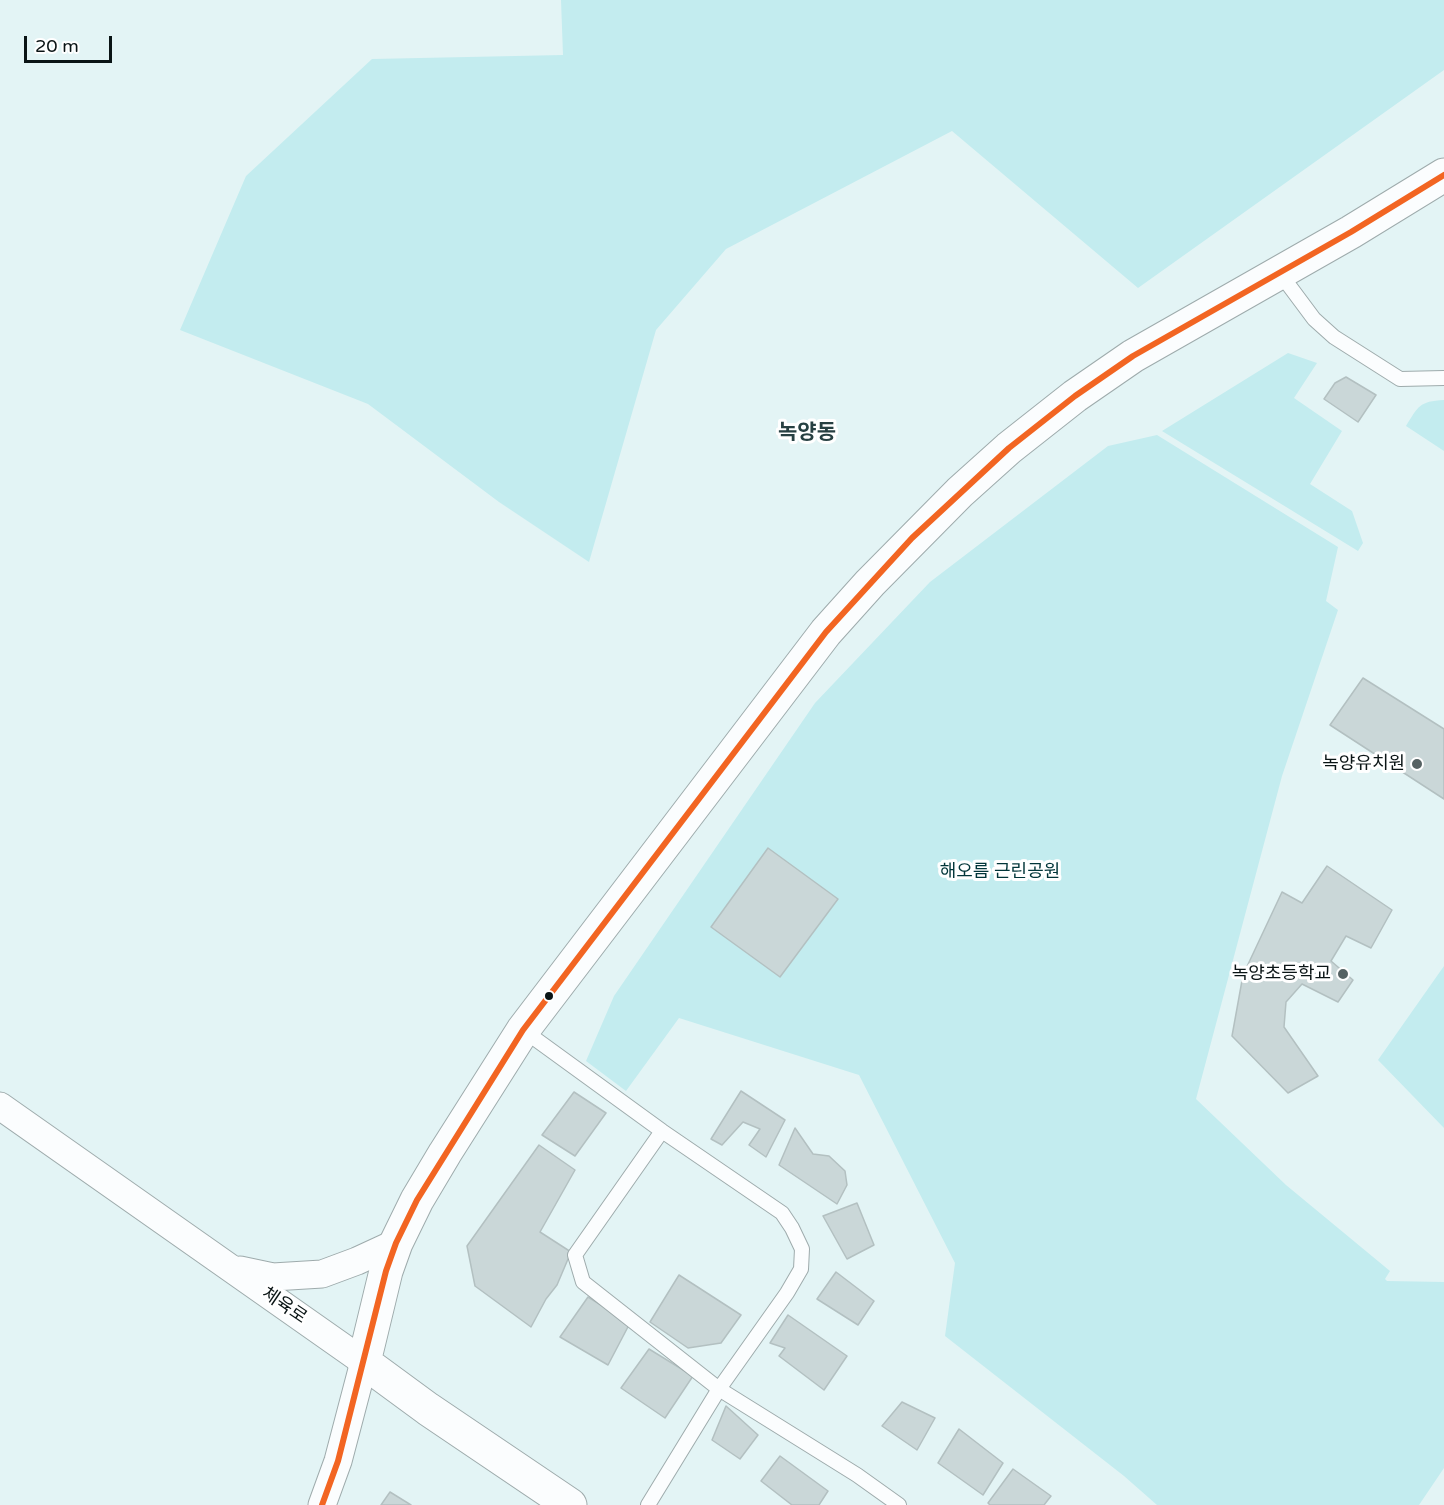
<!DOCTYPE html>
<html>
<head>
<meta charset="utf-8">
<style>
	body { margin:0 }
	#map { position:relative; width:1444px; height:1505px; overflow:hidden; background:#e3f4f5; font-family:"Varela Round",sans-serif }
	canvas { display:block }
	.scale { position:absolute; left:24px; top:36px; width:88px; height:27px; box-sizing:border-box; border:3px solid #0a1415; border-top:0; padding-left:8px; font-size:18px; line-height:21px; white-space:nowrap; color:#0a1415; -webkit-text-stroke:4px #fff; paint-order:stroke }
</style>
</head>
<body>
<div id="map">
<canvas width="1444" height="1505"></canvas>
<div class="scale">20 m</div>
</div>
<script>
const context = document.querySelector('canvas').getContext('2d');
context.lineJoin = 'round';
function paint(path, color) { context.fillStyle = color; context.fill(path, 'evenodd'); }
function stroke(path, color, width, dash) { context.strokeStyle = color; context.lineWidth = width; context.lineCap = dash ? 'butt' : 'round'; context.setLineDash(dash || []); context.stroke(path); }
function label(font, color, halo, rows, align = 'center') {
  context.font = font + ' "Varela Round","Noto Sans KR",sans-serif'; context.lineWidth = 6; context.setLineDash([]); context.textBaseline = 'middle'; context.strokeStyle = halo; context.fillStyle = color; for (const [text, x, y, turn = 0] of rows) {
    context.save(); context.translate(x, y); context.rotate((+turn || 0) * Math.PI / 180); context.textAlign = isNaN(turn) ? turn : align; if (halo) context.strokeText(text, 0, 0); context.fillText(text, 0, 0); context.restore();
  }
}
const green = new Path2D(`
	M561 0H1444V70L1138 288 952 131 726 249 656 330 589 562 499 502 368 404 180 330 246 176 372 59 563 55Z
	M1288 353 1317 363 1294 398 1342 431 1310 484 1352 511 1363 543 1358 551 1162 431Z
	M1444 400V451L1406 426C1418 407 1419 401 1444 400Z
	M1157 435 1338 547 1326 601 1338 610 1282 776 1196 1099 1286 1185 1390 1271 1385 1279 1387 1281 1444 1282V1468L1419 1505H1157L1124 1476 945 1336 955 1263 859 1075 679 1018 626 1091 586 1061 614 996 815 703 930 582 1108 446Z
	M1444 966V1128L1378 1060Z`);
const building = new Path2D(`
	M1346 377 1376 395 1358 422 1324 399 1335 383Z
	M1363 678 1444 729V799L1330 725Z
	M768 848 838 899 780 977 711 927Z
	M1327 866 1392 910 1371 948 1346 936 1331 961 1353 980 1338 1002 1302 984 1286 1002 1284 1027 1318 1076 1288 1093 1232 1036 1243 975 1282 892 1302 903Z
	M741 1091 785 1120 766 1157 749 1145 760 1129 743 1122 722 1145 711 1139Z
	M574 1092 606 1113 575 1156 542 1135Z
	M795 1128 813 1154 829 1156 845 1171 847 1185 837 1204 779 1165Z
	M539 1145 575 1170 540 1232 571 1252 557 1285 546 1299 531 1327 475 1286 467 1246Z
	M857 1203 874 1245 847 1259 823 1216Z
	M836 1272 874 1301 858 1325 817 1299Z
	M679 1275 741 1315 721 1343 688 1348 650 1322Z
	M588 1297 630 1323 608 1365 560 1337Z
	M788 1315 847 1356 824 1390 779 1356 785 1348 770 1343Z
	M649 1349 693 1376 665 1418 621 1388Z
	M902 1402 935 1418 917 1450 882 1426Z
	M726 1406 758 1435 740 1459 712 1440Z
	M959 1429 1003 1463 983 1495 938 1463Z
	M780 1456 828 1491 819 1505H792L761 1481Z
	M1013 1469 1051 1496 1044 1505H990L988 1503Z
	M390 1492 411 1505H381Z`);
const service = new Path2D(`
	M1279 272 1314 319 1334 337 1400 379 1444 378
	M523 1030 662 1131 782 1213 792 1228 802 1249 801 1269 787 1293 719 1389 648 1505
	M662 1131 575 1255 583 1282 719 1389 857 1475 899 1505`);
const minor = new Path2D(`
	M0 1106 364 1362 338 1461 322 1505
	M240 1270 273 1277 322 1274 357 1261 396 1243`);
const tertiary = new Path2D(`
	M570 1505 428 1409 364 1362 386 1271 396 1243 417 1200 445 1153 523 1030 826 632 870 583 960 492 1009 448 1075 396 1133 356 1351 232 1444 175`);
const bus1 = new Path2D(`
	M322 1505 338 1461 386 1271 396 1243 417 1200 523 1030 826 632 912 538 1009 448 1075 396 1133 356 1351 232 1444 175`);
const markers = [
	[1417,764,6,"#566263"],
	[1343,974,6,"#566263"],
	[549,996,5,"#0a1415"]
];
const poiNames = [
	["녹양유치원",1405,764],
	["녹양초등학교",1331,974]
];
const parkNames = [
	["해오름 근린공원",1000,872]
];
const streetNames = [
	["체육로",284,1306,34]
];
const quarterNames = [
	["녹양동",807,433]
];
paint(green, '#c3ecef');
paint(building, '#cad7d8');
stroke(building, '#b3c0c1', 1.5);
stroke(service, '#9eabac', 16);
stroke(minor, '#9eabac', 29);
stroke(tertiary, '#9eabac', 35);
stroke(service, '#fbfdfe', 14);
stroke(minor, '#fbfdfe', 27);
stroke(tertiary, '#fbfdfe', 33);
stroke(bus1, '#f26522', 6);
for (const [x, y, r, color] of markers) { const dot = new Path2D(); dot.arc(x, y, r, 0, 2 * Math.PI); context.fillStyle = color; context.fill(dot); stroke(dot, '#fff', 2); }
label('18px', '#0a1415', '#fff', poiNames, 'right');
label('18px', '#013539', '#fff', parkNames);
label('18px', '#0a1415', '#fff', streetNames);
label('bold 21px', '#274042', '#fff', quarterNames);
</script>
</body>
</html>
